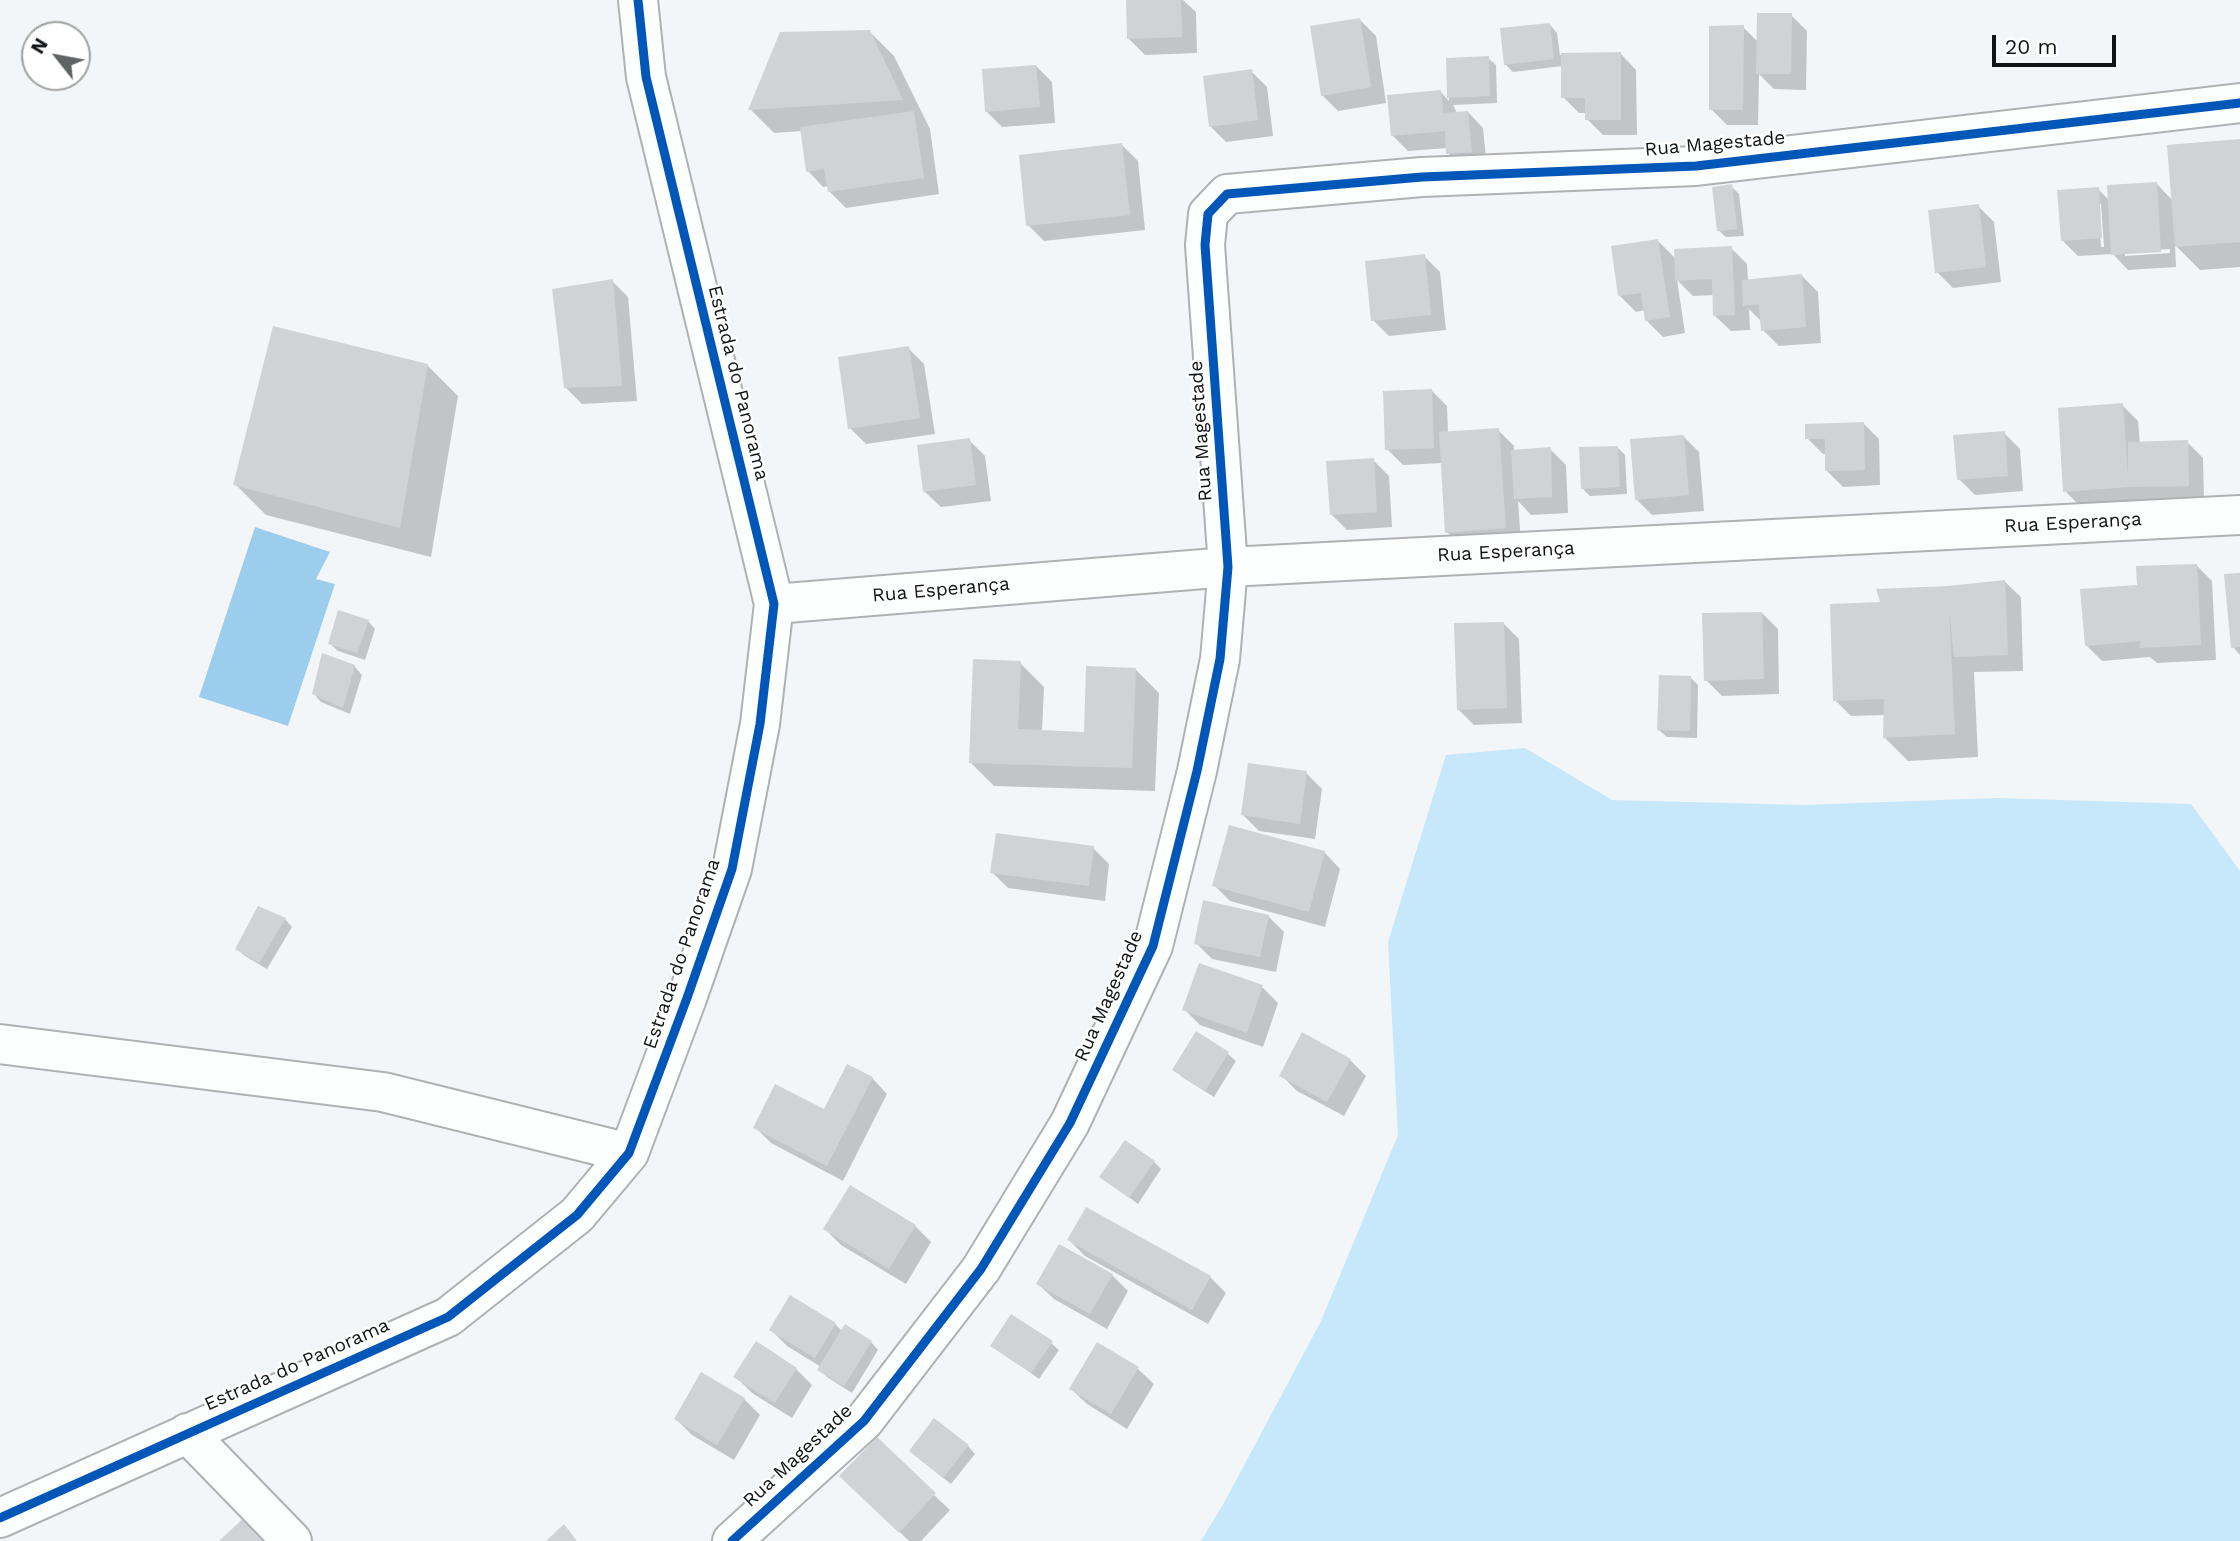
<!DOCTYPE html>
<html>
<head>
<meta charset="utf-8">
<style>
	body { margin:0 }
	#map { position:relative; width:2240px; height:1541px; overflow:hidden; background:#f3f6f8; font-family:"Work Sans",sans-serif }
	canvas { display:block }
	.north { position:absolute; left:21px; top:21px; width:70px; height:70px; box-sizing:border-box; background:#fff; border:2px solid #a0a1a1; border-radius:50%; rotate:301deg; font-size:19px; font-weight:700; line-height:28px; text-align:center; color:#111415 }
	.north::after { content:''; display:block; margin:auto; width:24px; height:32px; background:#606364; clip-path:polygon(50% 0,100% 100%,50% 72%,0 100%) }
	.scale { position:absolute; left:1992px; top:35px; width:124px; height:32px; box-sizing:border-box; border:4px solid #111415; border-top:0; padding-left:9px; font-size:21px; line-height:24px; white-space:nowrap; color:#111415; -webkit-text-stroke:5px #fff; paint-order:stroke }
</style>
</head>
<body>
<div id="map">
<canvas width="2240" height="1541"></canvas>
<div class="north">N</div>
<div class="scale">20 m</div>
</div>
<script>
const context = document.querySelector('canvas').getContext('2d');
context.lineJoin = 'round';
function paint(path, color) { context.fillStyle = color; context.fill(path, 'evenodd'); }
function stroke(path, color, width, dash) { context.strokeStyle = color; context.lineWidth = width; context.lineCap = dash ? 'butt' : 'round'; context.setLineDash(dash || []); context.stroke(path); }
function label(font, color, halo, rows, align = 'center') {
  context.font = font + ' "Work Sans",sans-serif'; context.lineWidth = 5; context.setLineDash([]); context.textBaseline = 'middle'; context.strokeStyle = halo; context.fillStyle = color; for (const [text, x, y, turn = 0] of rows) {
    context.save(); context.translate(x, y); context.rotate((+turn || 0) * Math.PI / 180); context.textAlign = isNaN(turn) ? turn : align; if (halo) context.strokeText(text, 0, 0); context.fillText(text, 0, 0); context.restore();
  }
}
const green = new Path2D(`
	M1525 748 1612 800 1803 805 1997 798 2191 804 2240 871V1541H1201L1225 1501 1321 1321 1398 1135 1388 942 1446 755Z`);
const water = new Path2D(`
	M255 527 330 552 316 579 335 584 288 726 199 697Z`);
const shadow = new Path2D(`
	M1128 0H1183L1196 12 1197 53 1145 55 1129 39Z
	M1791 15 1807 31 1806 90 1774 89 1759 74 1758 125H1727L1711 109 1743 27 1758 42Z
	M1360 20 1376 36 1386 103 1338 111 1322 95Z
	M1550 25 1557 33 1560 55 1621 54 1636 70 1637 135H1603L1587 119V113H1579L1563 97V66L1513 72 1505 64Z
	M870 32 894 56 930 129 939 194 846 208 830 192 829 186 823 187 808 171 802 131 774 133 750 109Z
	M1488 58 1496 65 1497 103 1453 105 1457 113 1468 112 1483 128 1487 168 1464 169 1448 153 1447 148 1408 151 1392 135 1441 92 1449 101 1448 59Z
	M1036 66 1052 82 1055 123 1002 127 986 111Z
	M1251 71 1267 87 1273 136 1226 142 1210 126Z
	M2240 140V267L2200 270 2175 245 2176 267 2128 270 2113 254 2078 256 2062 240 2098 189 2110 201 2157 184 2173 201ZM2098 204H2101L2104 247H2101ZM2170 249V253L2125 256V252Z
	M1122 145 1138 161 1145 230 1044 241 1028 225Z
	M1731 186 1739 194 1744 236 1726 237 1718 230Z
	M1978 206 1994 222 2001 282 1953 288 1937 272Z
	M1658 241 1676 259 1731 248 1747 264 1748 281 1802 276 1818 292 1821 343 1779 346 1763 330 1761 321 1749 309 1750 330 1731 331 1715 316 1714 295 1693 296 1677 280 1685 333 1663 337 1647 321 1645 310 1636 312 1620 296Z
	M1424 256 1440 272 1446 330 1389 336 1373 320Z
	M612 281 628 297 637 401 582 404 566 388Z
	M908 348 924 364 935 434 866 444 850 428Z
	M427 365 458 396 431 557 266 515 235 484Z
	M1431 390 1447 406 1448 433 1498 430 1514 446V451L1550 449 1566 465 1568 513 1531 515 1518 501 1521 543 1463 548 1447 532 1442 463 1403 465 1387 449Z
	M2122 405 2138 421 2140 444 2187 442 2203 458 2204 501 2081 507 2065 491Z
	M1863 423 1879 439 1880 485 1843 487 1827 471V454H1823L1807 438Z
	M2004 433 2020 449 2023 491 1975 495 1959 479Z
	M1683 436 1699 452 1704 511 1652 515 1636 499Z
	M969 440 985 456 991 501 941 507 925 492Z
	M1617 447 1625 455 1627 494 1590 496 1582 488Z
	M1373 460 1389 476 1392 527 1347 530 1331 514Z
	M2196 565 2212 581 2216 660 2157 663 2150 657 2102 661 2086 645 2139 586Z
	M2240 575V655L2233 647Z
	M2005 582 2021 597 2023 671 1974 672 1978 757 1908 761 1884 737 1885 715 1851 716 1835 700 1949 588Z
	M1762 613 1778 629 1779 694 1722 696 1706 680Z
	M368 621 375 629 365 660 338 651 330 644Z
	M1503 623 1519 639 1522 723 1474 725 1458 709Z
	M324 655 355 667 362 675 350 714 321 702 314 694Z
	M1020 663 1044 687 1042 732 1085 734 1135 669 1159 693 1155 791 994 786 970 762Z
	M1690 677 1698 685 1697 738 1667 737 1659 730Z
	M1306 773 1322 789 1315 839 1259 831 1243 815Z
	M1230 827 1325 853 1340 869 1325 927 1230 901 1214 885Z
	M1093 848 1109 864 1105 901 1008 888 992 872Z
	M1268 916 1284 932 1276 972 1212 959 1196 943Z
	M285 919 292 927 267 969 245 956 237 949Z
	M1262 987 1278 1003 1263 1047 1200 1025 1184 1009Z
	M1196 1034 1228 1054 1236 1061 1214 1097 1182 1077 1174 1069Z
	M1350 1060 1366 1076 1344 1116 1297 1091 1281 1075Z
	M872 1078 887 1094 843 1181 771 1143 755 1127 824 1111Z
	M1154 1162 1161 1169 1138 1204 1102 1177Z
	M915 1226 931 1242 906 1284 841 1245 825 1229Z
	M1069 1240 1210 1277 1226 1293 1208 1324 1085 1256Z
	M1112 1275 1128 1291 1107 1329 1054 1299 1038 1284Z
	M835 1324 843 1332 871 1342 878 1350 852 1393 827 1377 819 1369 821 1367 787 1346 771 1330Z
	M1051 1343 1059 1350 1039 1379 992 1345Z
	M796 1369 812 1385 792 1418 752 1393 736 1377Z
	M1138 1369 1154 1384 1127 1429 1087 1404 1071 1389Z
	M744 1399 760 1415 734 1460 692 1435 676 1419Z
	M968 1446 975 1454 951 1484 918 1458Z
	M842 1476 934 1495 950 1510 921 1541H909Z`);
const building = new Path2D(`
	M1126 0H1181L1182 37 1127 39Z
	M1757 13H1792L1791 74H1756Z
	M1360 18 1371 87 1321 96 1310 26Z
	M1550 23 1554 59 1504 65 1500 28Z
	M1744 25 1743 110H1709V26Z
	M870 30 903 100 748 110 780 32Z
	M1621 52V120H1585V98H1561V53Z
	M1489 56 1490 96 1447 98 1446 58Z
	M1036 65 1040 107 985 112 982 69Z
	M1252 69 1258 120 1209 127 1203 76Z
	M1441 90 1443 113 1468 111 1472 152 1446 154 1445 131 1391 136 1387 95Z
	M914 111 924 178 828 192 824 169 806 172 800 127Z
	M2240 139V242L2175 247 2167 145Z
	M1122 143 1130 215 1026 226 1019 155Z
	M2157 182 2161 252 2111 255 2107 185Z
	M1732 184 1737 229 1717 231 1712 187Z
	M2099 187 2102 238 2061 241 2057 190Z
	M1979 204 1986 267 1935 273 1928 210Z
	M1658 239 1670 317 1645 321 1641 293 1618 296 1611 246Z
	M1732 246 1735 315 1713 316 1712 279 1675 281 1674 249Z
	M1425 254 1431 315 1371 321 1365 261Z
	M1802 274 1806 327 1761 331 1759 304 1743 306 1742 280Z
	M613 279 622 386 564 388 552 289Z
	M273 326 428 364 400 528 233 485Z
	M909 346 920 418 848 429 838 357Z
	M1432 389 1434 448 1385 450 1383 391Z
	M2123 403 2128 476V442L2188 440 2189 486 2128 487 2063 492 2058 408Z
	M1864 422 1865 470 1825 471V439H1805V424Z
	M1499 428 1506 528 1445 533 1439 432Z
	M2005 431 2008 476 1957 480 1953 435Z
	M1684 435 1689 495 1635 500 1630 439Z
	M970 438 976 485 923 492 917 445Z
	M1618 446 1620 487 1581 489 1579 447Z
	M1551 447 1552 497 1514 499 1511 450Z
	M1374 458 1377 512 1330 515 1326 461Z
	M2197 564 2201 645 2139 648 2141 641 2085 646 2080 589 2137 585 2136 566Z
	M2240 573V647L2231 648 2224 574Z
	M2005 580 2008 655 1954 657 1949 609 1955 734 1883 738 1884 699 1833 701 1830 604 1880 602 1876 589 1948 586Z
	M338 610 369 620 357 653 328 644Z
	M1762 612 1764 679 1704 681 1702 613Z
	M1504 622 1507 708 1457 710 1454 623Z
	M322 653 355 665 343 708 312 694Z
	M973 659 1021 661 1018 729 1084 732 1086 666 1136 668 1132 768 969 763Z
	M1659 675 1691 676 1690 731 1657 730Z
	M1248 763 1307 771 1300 824 1241 815Z
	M1229 825 1325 851 1309 912 1212 886Z
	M996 833 1094 846 1089 886 990 873Z
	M1203 900 1269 915 1260 957 1194 944Z
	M258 906 286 918 259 963 235 949Z
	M1199 963 1263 985 1247 1033 1182 1010Z
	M1196 1031 1229 1052 1205 1091 1172 1070Z
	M1302 1032 1351 1059 1327 1102 1279 1076Z
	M847 1064 873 1077 827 1166 753 1128 775 1084 824 1109Z
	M1125 1140 1155 1161 1129 1198 1099 1177Z
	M850 1185 916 1225 889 1269 823 1229Z
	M1086 1207 1211 1276 1192 1310 1067 1240Z
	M1059 1244 1113 1274 1090 1314 1036 1284Z
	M790 1295 836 1323 815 1358 769 1330Z
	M1011 1314 1053 1341 1031 1373 990 1346Z
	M845 1324 872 1341 844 1386 817 1370Z
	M756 1341 797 1368 775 1403 733 1377Z
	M1097 1342 1139 1367 1111 1414 1069 1389Z
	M701 1372 745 1398 717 1445 674 1419Z
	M934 1418 969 1445 943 1478 909 1451Z
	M877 1437 936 1493 899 1533 839 1476Z
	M247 1515 282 1541H219Z
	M564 1524 577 1541H546Z`);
const minor = new Path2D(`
	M774 604 1228 567 2240 515
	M0 1044 383 1092 629 1153
	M187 1433 292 1541
	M0 1518 448 1317 577 1215 629 1153 687 998 732 869 760 724 774 604 646 77 638 0
	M732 1541 864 1421 981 1269 1070 1123 1153 946 1197 771 1220 659 1228 567 1205 245 1208 214 1227 194 1422 177 1696 166 2240 103`);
const cycleway = new Path2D(`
	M0 1518 448 1317 577 1215 629 1153 687 998 732 869 760 724 774 604 646 77 638 0
	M732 1541 864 1421 981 1269 1070 1123 1153 946 1197 771 1220 659 1228 567 1205 245 1208 214 1227 194 1422 177 1696 166 2240 103`);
const streetNames = [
	["Rua Magestade",1715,144,-5],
	["Estrada do Panorama",738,383,76],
	["Rua Magestade",1201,431,-94],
	["Rua Esperança",2073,523,-3],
	["Rua Esperança",1506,552,-3],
	["Rua Esperança",941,590,-5],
	["Estrada do Panorama",682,954,-71],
	["Rua Magestade",1109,996,-66],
	["Estrada do Panorama",297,1365,-24],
	["Rua Magestade",798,1456,-43]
];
paint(green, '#c7e7fb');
paint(water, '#9dcdec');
paint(shadow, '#0003');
paint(building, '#d0d3d5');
stroke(minor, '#afb1b3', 42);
stroke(minor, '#fdfefe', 38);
stroke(cycleway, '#0057b8', 9);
label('19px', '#111415', '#fff', streetNames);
</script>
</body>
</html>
